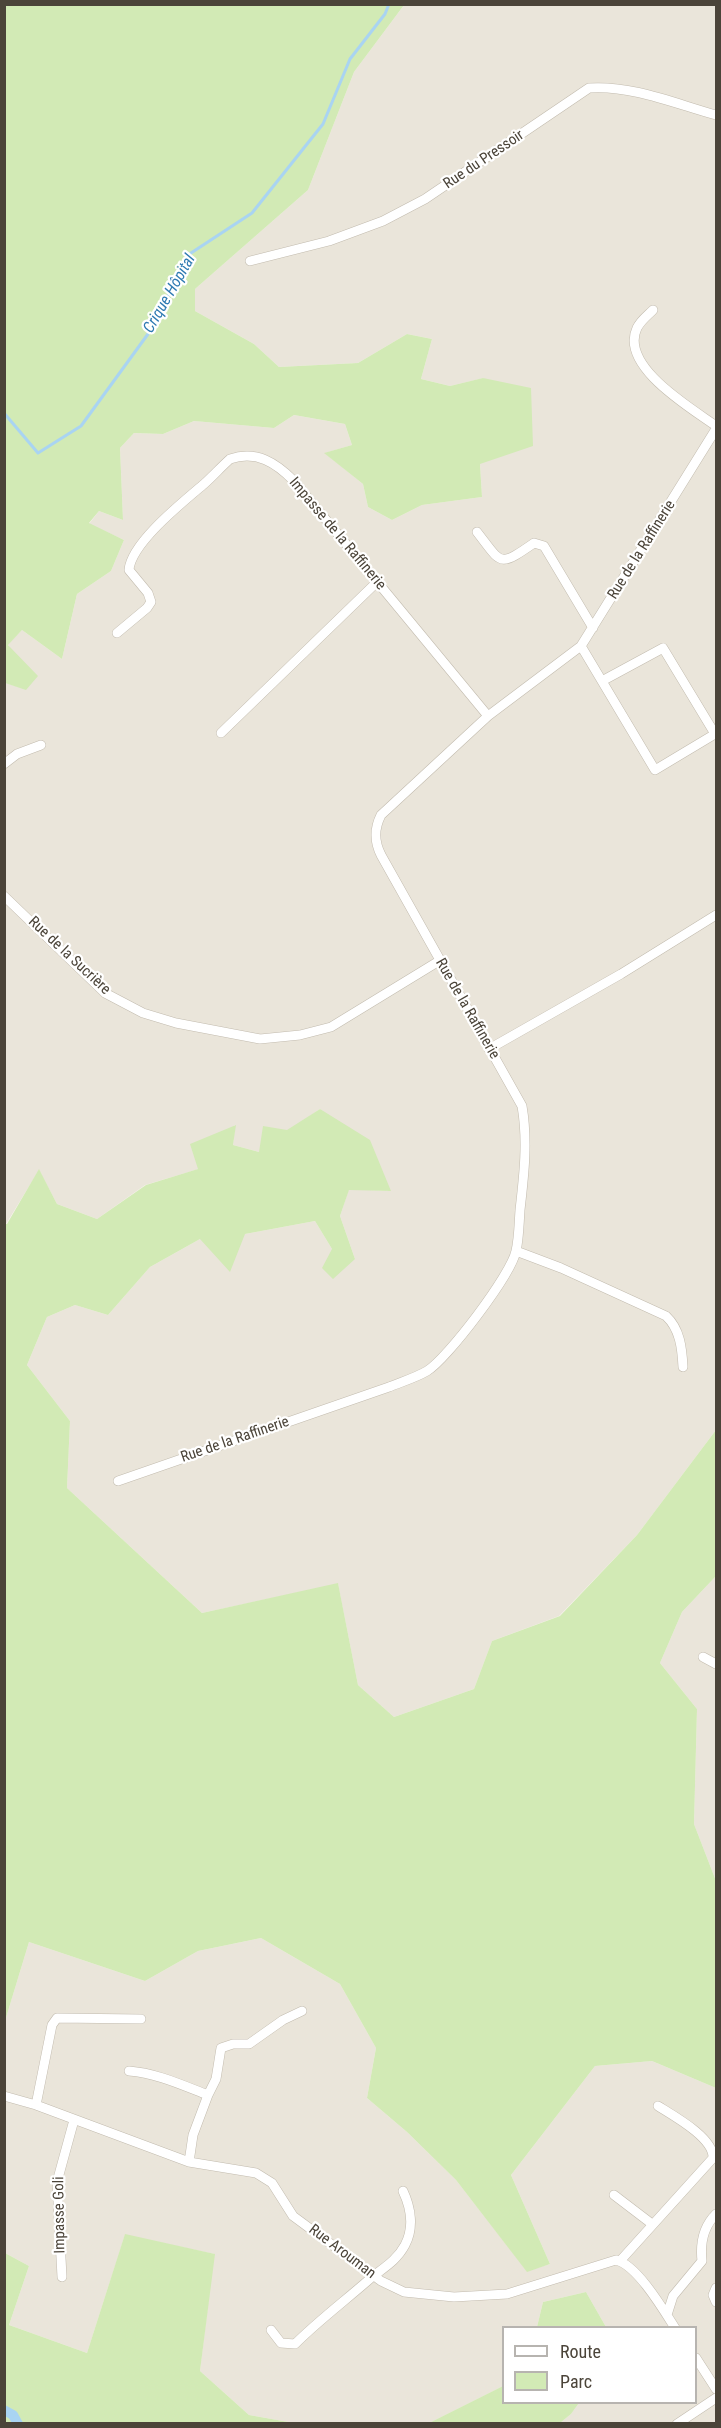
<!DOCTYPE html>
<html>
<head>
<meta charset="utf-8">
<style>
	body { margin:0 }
	#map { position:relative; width:721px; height:2428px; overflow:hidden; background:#f6f3ec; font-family:"Roboto Condensed",sans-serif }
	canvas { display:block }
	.frame { position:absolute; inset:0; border:6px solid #4b4439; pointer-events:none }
	.legend { position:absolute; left:502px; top:2326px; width:195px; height:78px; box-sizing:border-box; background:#fff; border:2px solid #b7b4b0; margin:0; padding:8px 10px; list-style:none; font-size:18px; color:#4b4439 }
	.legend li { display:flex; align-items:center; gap:12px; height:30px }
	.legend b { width:30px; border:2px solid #b7b4b0 }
</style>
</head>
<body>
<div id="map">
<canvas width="721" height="2428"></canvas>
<div class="frame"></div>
<ul class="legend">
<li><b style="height:8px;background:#fff"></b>Route</li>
<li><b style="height:16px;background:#d2eab5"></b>Parc</li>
</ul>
</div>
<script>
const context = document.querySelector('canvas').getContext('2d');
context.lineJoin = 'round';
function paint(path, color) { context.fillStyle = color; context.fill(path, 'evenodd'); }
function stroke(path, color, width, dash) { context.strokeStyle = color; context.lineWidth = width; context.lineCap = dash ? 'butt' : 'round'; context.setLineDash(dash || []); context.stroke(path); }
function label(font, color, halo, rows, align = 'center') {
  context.font = font + ' "Roboto Condensed",sans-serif'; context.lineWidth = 4.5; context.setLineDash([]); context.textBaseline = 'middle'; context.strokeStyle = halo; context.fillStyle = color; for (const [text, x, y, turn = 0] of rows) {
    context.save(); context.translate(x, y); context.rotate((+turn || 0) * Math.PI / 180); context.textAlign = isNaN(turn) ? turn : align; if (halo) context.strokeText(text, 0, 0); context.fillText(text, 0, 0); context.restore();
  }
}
const residential = new Path2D(`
	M404 5H716V1430L637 1535 559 1616 492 1641 474 1689 394 1717 358 1685 338 1584 202 1613 67 1488 70 1421 27 1365 47 1317 75 1305 108 1315 150 1267 200 1239 245 1234 315 1221 332 1249 355 1259 340 1216 349 1189 390 1191 320 1109 259 1152 233 1145 235 1125 199 1169 145 1185 97 1219 57 1204 39 1170 6 1224H5V683L26 689 8 644 22 630 62 659 77 594 111 571 124 540 89 524 99 511 123 520 120 448 134 433 163 434 194 421 274 428 294 415 345 424 352 445 325 453 363 484 368 507 392 520 422 505 482 497 480 464 484 378 450 386 421 379 432 339 407 334 358 363 279 367 254 344 195 311V289L308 190 354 72Z
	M716 1576V1881L694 1824 697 1709 660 1663 682 1612Z
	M261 1938 340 1984 376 2048 367 2098 407 2132 456 2180 527 2271 550 2264 511 2175 595 2066 652 2061 716 2088V2423H560L571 2414 579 2403 696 2402V2328L606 2327 586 2292 543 2302 537 2327 504 2328 503 2386 429 2423H294L249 2415 200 2371 214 2254 125 2235 87 2353 9 2325 29 2266 5 2253V2021L29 1942 145 1981 198 1951Z`);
const green = new Path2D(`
	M5 4 404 5 354 72 308 190 195 289V311L254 344 279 367 358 363 407 334 432 339 421 379 450 386 483 378 531 388 533 446 480 464 482 497 422 505 392 520 368 507 363 484 324 453 352 445 345 424 294 415 274 428 194 421 163 434 134 433 120 448 123 520 99 511 89 523 124 540 111 571 77 594 62 659 22 630 8 645 38 676 26 690 5 683Z
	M320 1109 370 1140 391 1191 349 1190 340 1216 355 1259 333 1279 322 1268 332 1249 315 1221 245 1234 230 1272 200 1239 150 1267 108 1315 75 1305 47 1317 27 1365 70 1421 67 1488 202 1613 338 1583 358 1685 394 1717 474 1689 492 1641 560 1616 637 1535 716 1430V1576L682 1612 660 1663 697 1709 694 1824 716 1881V2088L652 2061 595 2066 511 2175 550 2264 527 2272 456 2180 407 2132 367 2098 376 2048 340 1984 261 1938 198 1951 145 1981 29 1942 5 2021V1224H7L39 1169 57 1204 97 1219 146 1185 198 1169 190 1144 236 1125 233 1145 259 1152 263 1126 287 1130Z
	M125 2234 215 2254 200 2371 249 2415 294 2423H5V2253L29 2266 9 2325 87 2353Z
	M586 2292 606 2327H537L543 2302Z
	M503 2386 504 2402 579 2403 571 2414 560 2423H429Z`);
const stream = new Path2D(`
	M4 413 38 453 81 426 148 334 191 253 252 213 323 124 350 59 385 14 389 4`);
const canal = new Path2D(`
	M4 2410 13 2415 18 2424`);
const minor = new Path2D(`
	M250 261 329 241 383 221 425 199 589 88C632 85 676 104 716 115
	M653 310C647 316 641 320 637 328 619 366 691 408 716 426
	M477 532C502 564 498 568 534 543L544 546 593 628
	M117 633 147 608 151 602 148 593 129 570C131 543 183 502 204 484 213 476 221 467 230 459 257 450 276 463 294 481L488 716
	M581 646 655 770 715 734 663 648 602 681
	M221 733 377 582
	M4 764 17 754 41 745
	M4 896 105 993 143 1013 176 1023 260 1039 300 1035 331 1027 439 961
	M489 1049 621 974 716 915
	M516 1251 561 1268 666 1316C680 1329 682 1348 683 1367
	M118 1481 389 1387C401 1382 415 1378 427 1371 447 1359 511 1275 516 1251 519 1238 519 1224 520 1210 524 1175 528 1141 522 1106L381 855C374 841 374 829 381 815L488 716 581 646 716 429
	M703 1657 716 1664
	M129 2071C156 2073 182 2085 208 2095
	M4 2096 36 2105 189 2162 256 2173 272 2183 293 2216 381 2281 404 2292 454 2297 507 2294 616 2260C637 2265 663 2309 675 2328
	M36 2105 52 2025 57 2018 141 2019
	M189 2162 193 2135 208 2095 216 2079 221 2048 233 2044H249L283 2020 302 2011
	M614 2195 652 2224
	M620 2261 713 2158C714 2138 674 2116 658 2106
	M62 2277 57 2182 74 2120
	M716 2288 713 2295 716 2302
	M667 2315 673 2296 702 2261C700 2243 703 2227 716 2214
	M271 2330 281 2343 295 2344C319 2320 346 2300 372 2277 385 2267 397 2260 405 2245 414 2228 411 2208 403 2191
	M696 2358 716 2389
	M677 2424 716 2398`);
const streetNames = [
	["Rue du Pressoir",484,160,-34],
	["Impasse de la Raffinerie",337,534,50],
	["Rue de la Raffinerie",642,550,-58],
	["Rue de la Sucrière",69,956,43],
	["Rue de la Raffinerie",467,1009,60],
	["Rue de la Raffinerie",235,1440,-19],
	["Impasse Goli",60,2215,-91],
	["Rue Arouman",342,2252,37]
];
const waterNames = [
	["Crique Hôpital",170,294,-60]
];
paint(residential, '#eae5da');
paint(green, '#d2eab5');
stroke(stream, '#a9d4f2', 3);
stroke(canal, '#a9d4f2', 10);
stroke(minor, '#c2bbae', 10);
stroke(minor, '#fff', 9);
label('15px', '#4b4439', '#fff', streetNames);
label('italic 16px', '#2e7ab2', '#fff', waterNames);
</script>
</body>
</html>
